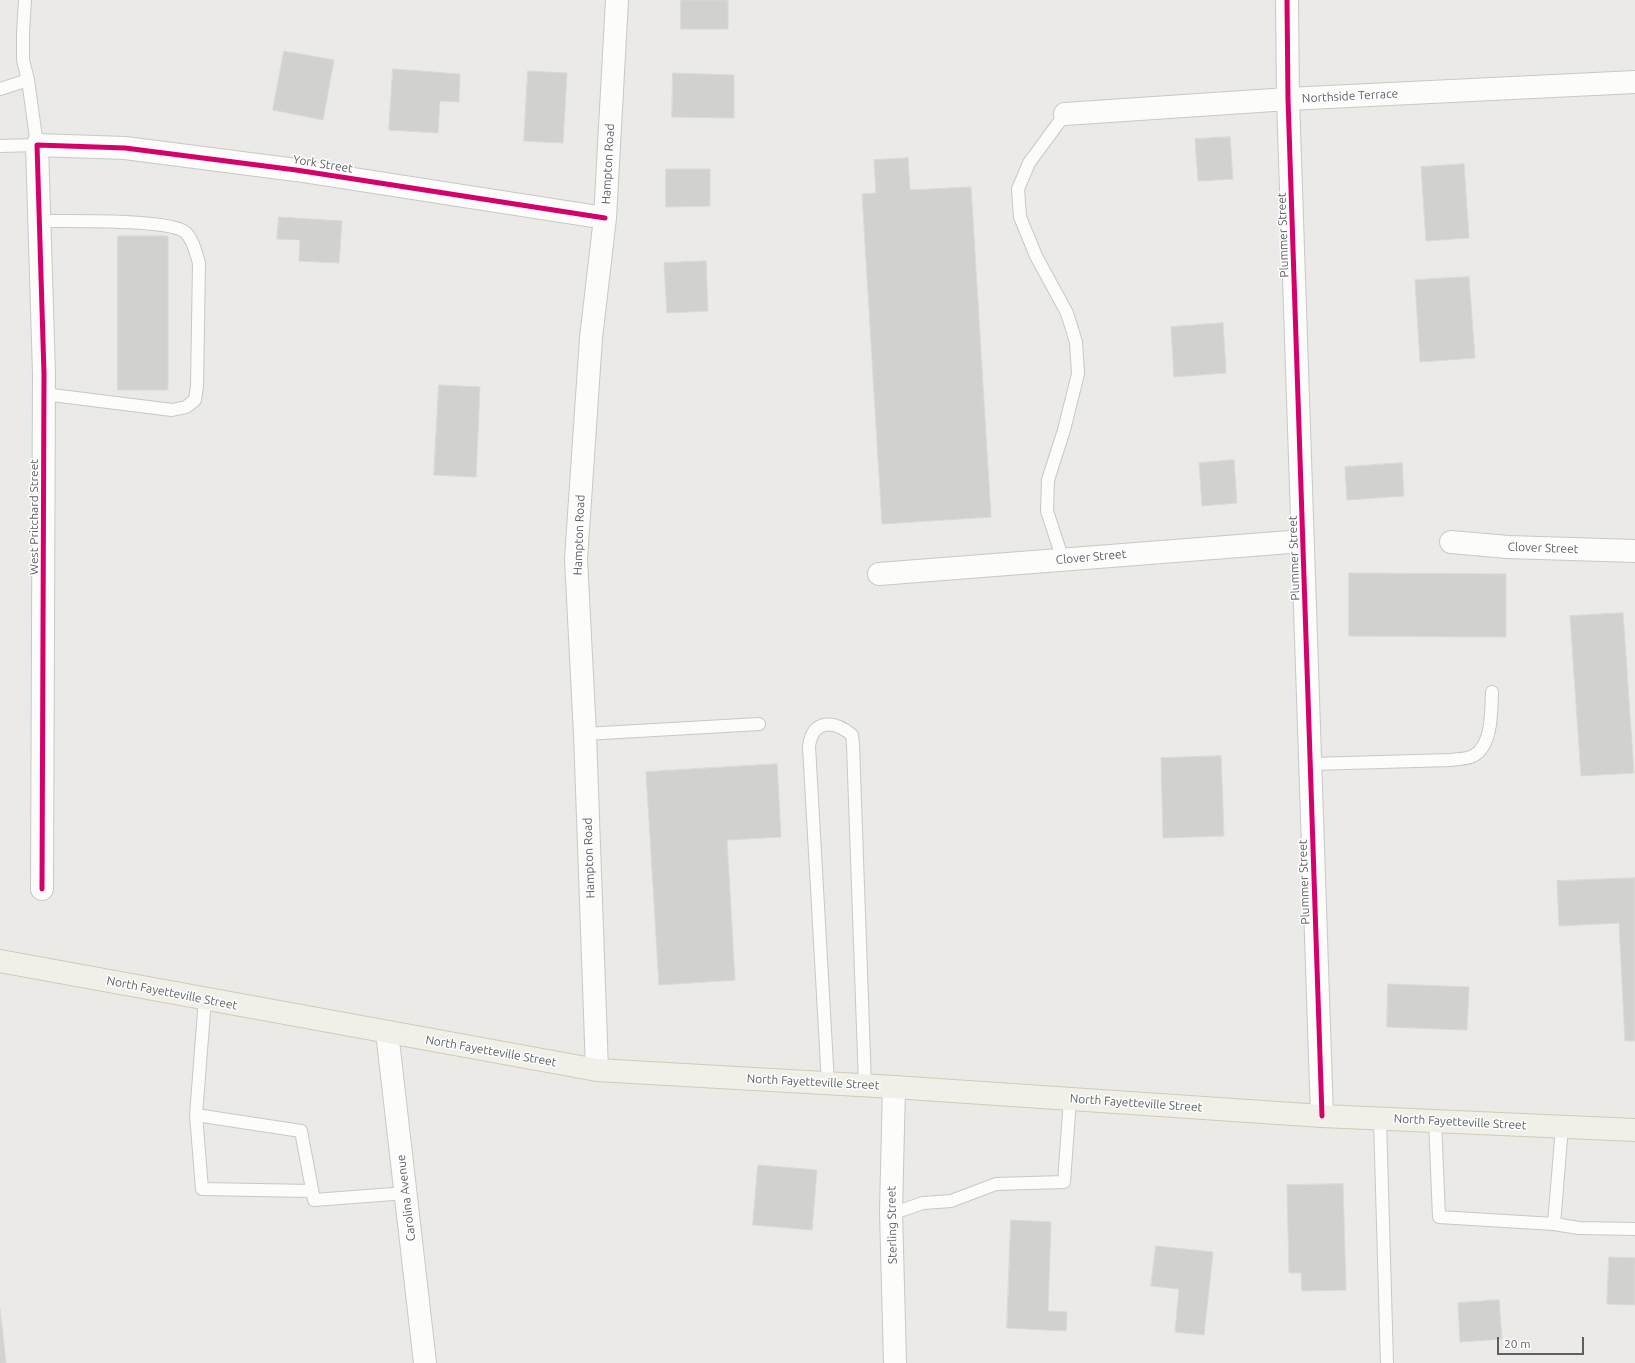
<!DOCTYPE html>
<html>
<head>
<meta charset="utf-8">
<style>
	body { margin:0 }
	#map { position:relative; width:1635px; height:1363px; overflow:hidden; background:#ebeae6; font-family:Ubuntu,sans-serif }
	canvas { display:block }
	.scale { position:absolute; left:1497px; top:1337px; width:87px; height:18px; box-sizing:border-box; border:2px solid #5c5e63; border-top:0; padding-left:5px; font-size:12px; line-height:14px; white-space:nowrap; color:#5c5e63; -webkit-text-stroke:3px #fff; paint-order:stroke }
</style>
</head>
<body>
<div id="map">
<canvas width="1635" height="1363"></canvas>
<div class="scale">20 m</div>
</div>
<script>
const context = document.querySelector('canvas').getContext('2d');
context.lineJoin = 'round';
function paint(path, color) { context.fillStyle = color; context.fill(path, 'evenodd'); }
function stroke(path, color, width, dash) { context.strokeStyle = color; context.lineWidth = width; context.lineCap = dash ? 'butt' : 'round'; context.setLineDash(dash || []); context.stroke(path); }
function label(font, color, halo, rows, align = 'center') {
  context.font = font + ' Ubuntu,sans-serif'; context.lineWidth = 3; context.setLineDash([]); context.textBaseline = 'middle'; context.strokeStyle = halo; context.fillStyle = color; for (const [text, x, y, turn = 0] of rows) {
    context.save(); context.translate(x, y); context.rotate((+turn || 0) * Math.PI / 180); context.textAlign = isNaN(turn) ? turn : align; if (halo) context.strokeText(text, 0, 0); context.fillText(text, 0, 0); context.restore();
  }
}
const building = new Path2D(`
	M681 0H728V29H681Z
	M284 51 334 60 323 120 273 110Z
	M393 69 460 74 459 102 440 101 438 133 389 130Z
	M528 71 567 73 563 143 524 141Z
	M673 73 734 75V118L672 117Z
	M1230 137 1233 179 1198 181 1195 139Z
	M908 158 910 190 971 187 991 517 882 524 862 194 876 193 874 160Z
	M1464 164 1469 238 1426 241 1421 167Z
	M666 169H710V206L666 207Z
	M279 217 342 221 339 263 299 261 300 240 277 239Z
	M118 236H168V390H118Z
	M706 261 708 311 667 313 664 263Z
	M1469 277 1475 358 1420 362 1415 280Z
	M1223 323 1226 373 1174 377 1171 327Z
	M439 385 480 387 476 477 434 475Z
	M1234 460 1237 503 1202 506 1199 463Z
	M1402 463 1404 496 1347 500 1345 467Z
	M1349 573 1506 574V637L1349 636Z
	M1623 613 1634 773 1581 776 1570 616Z
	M1221 756 1224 836 1163 838 1161 758Z
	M777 764 781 837 727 840 735 980 659 985 646 772Z
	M1635 878V1041H1625L1619 923 1559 926 1557 881Z
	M1388 984 1469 987 1467 1030 1387 1027Z
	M758 1165 817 1170 812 1230 753 1225Z
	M1343 1184 1346 1290 1302 1291 1301 1273H1289L1287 1185Z
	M1011 1220 1051 1222 1048 1311 1067 1312 1066 1331 1007 1328Z
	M1156 1246 1213 1252 1204 1335 1175 1332 1179 1289 1151 1286Z
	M1609 1257 1635 1258V1305L1607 1304Z
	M1499 1300 1502 1339 1460 1342 1458 1303Z
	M0 1309 6 1363H0Z`);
const service = new Path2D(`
	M0 89 28 80
	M0 146 37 145 28 80 23 60V33L25 0
	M39 221C65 221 170 219 185 232 193 239 196 253 199 263L197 386 195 400 186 407 172 410 44 394
	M1063 560 1047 511 1048 480 1064 430 1078 374 1076 342 1067 313 1036 256 1020 217 1018 189 1029 163 1065 114
	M585 734 759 724
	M1311 764 1451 760C1458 759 1467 759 1473 756 1493 745 1491 711 1492 692
	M205 999 196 1115 202 1189 312 1191
	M828 1084 809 746C813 719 834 720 852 735L853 745 865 1085
	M196 1115 301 1131 314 1200 406 1193
	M1380 1119 1387 1363
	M1435 1121 1439 1217 1554 1224 1562 1127
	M891 1214 923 1203 951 1201 996 1184 1064 1182 1070 1099
	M1554 1224 1579 1228 1635 1229`);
const minor = new Path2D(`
	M1287 0 1288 99 1322 1116
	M1065 114 1288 99 1635 82
	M1451 542 1508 547 1635 551
	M879 574 1303 541
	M42 889 44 374 37 145 125 148 296 170 605 218
	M387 1032 425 1363
	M597 1070 585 734 576 559 591 338 605 218 617 0
	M894 1087 891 1211 895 1363`);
const primary = new Path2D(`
	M0 961 597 1070 894 1087 1322 1116 1635 1130`);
const cycleway = new Path2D(`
	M1287 0 1288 99 1322 1116
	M42 889 44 374 37 145 125 148 296 170 605 218`);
const streetNames = [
	["Northside Terrace",1350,96,-3],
	["York Street",323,164,9],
	["Hampton Road",608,164,-87],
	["Plummer Street",1283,235,-92],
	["West Pritchard Street",34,517,-90],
	["Hampton Road",579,535,-88],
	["Clover Street",1543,548,2],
	["Clover Street",1091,557,-5],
	["Plummer Street",1294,558,-92],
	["Hampton Road",589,858,-92],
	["Plummer Street",1304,882,-92],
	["North Fayetteville Street",172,993,11],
	["North Fayetteville Street",491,1051,10],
	["North Fayetteville Street",813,1082,3],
	["North Fayetteville Street",1136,1103,4],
	["North Fayetteville Street",1460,1122,3],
	["Carolina Avenue",406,1198,-97],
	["Sterling Street",892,1225,-91]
];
paint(building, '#d1d1cf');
stroke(building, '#dad9d6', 1);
stroke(service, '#c8c8c8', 14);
stroke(minor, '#c8c8c8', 24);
stroke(primary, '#d0cbb7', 24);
stroke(service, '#fcfcfb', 12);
stroke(minor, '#fcfcfb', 22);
stroke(primary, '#f1f0e8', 22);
stroke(cycleway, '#d6006c', 5);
label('12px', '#5c5e63', '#fff', streetNames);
</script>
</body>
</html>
